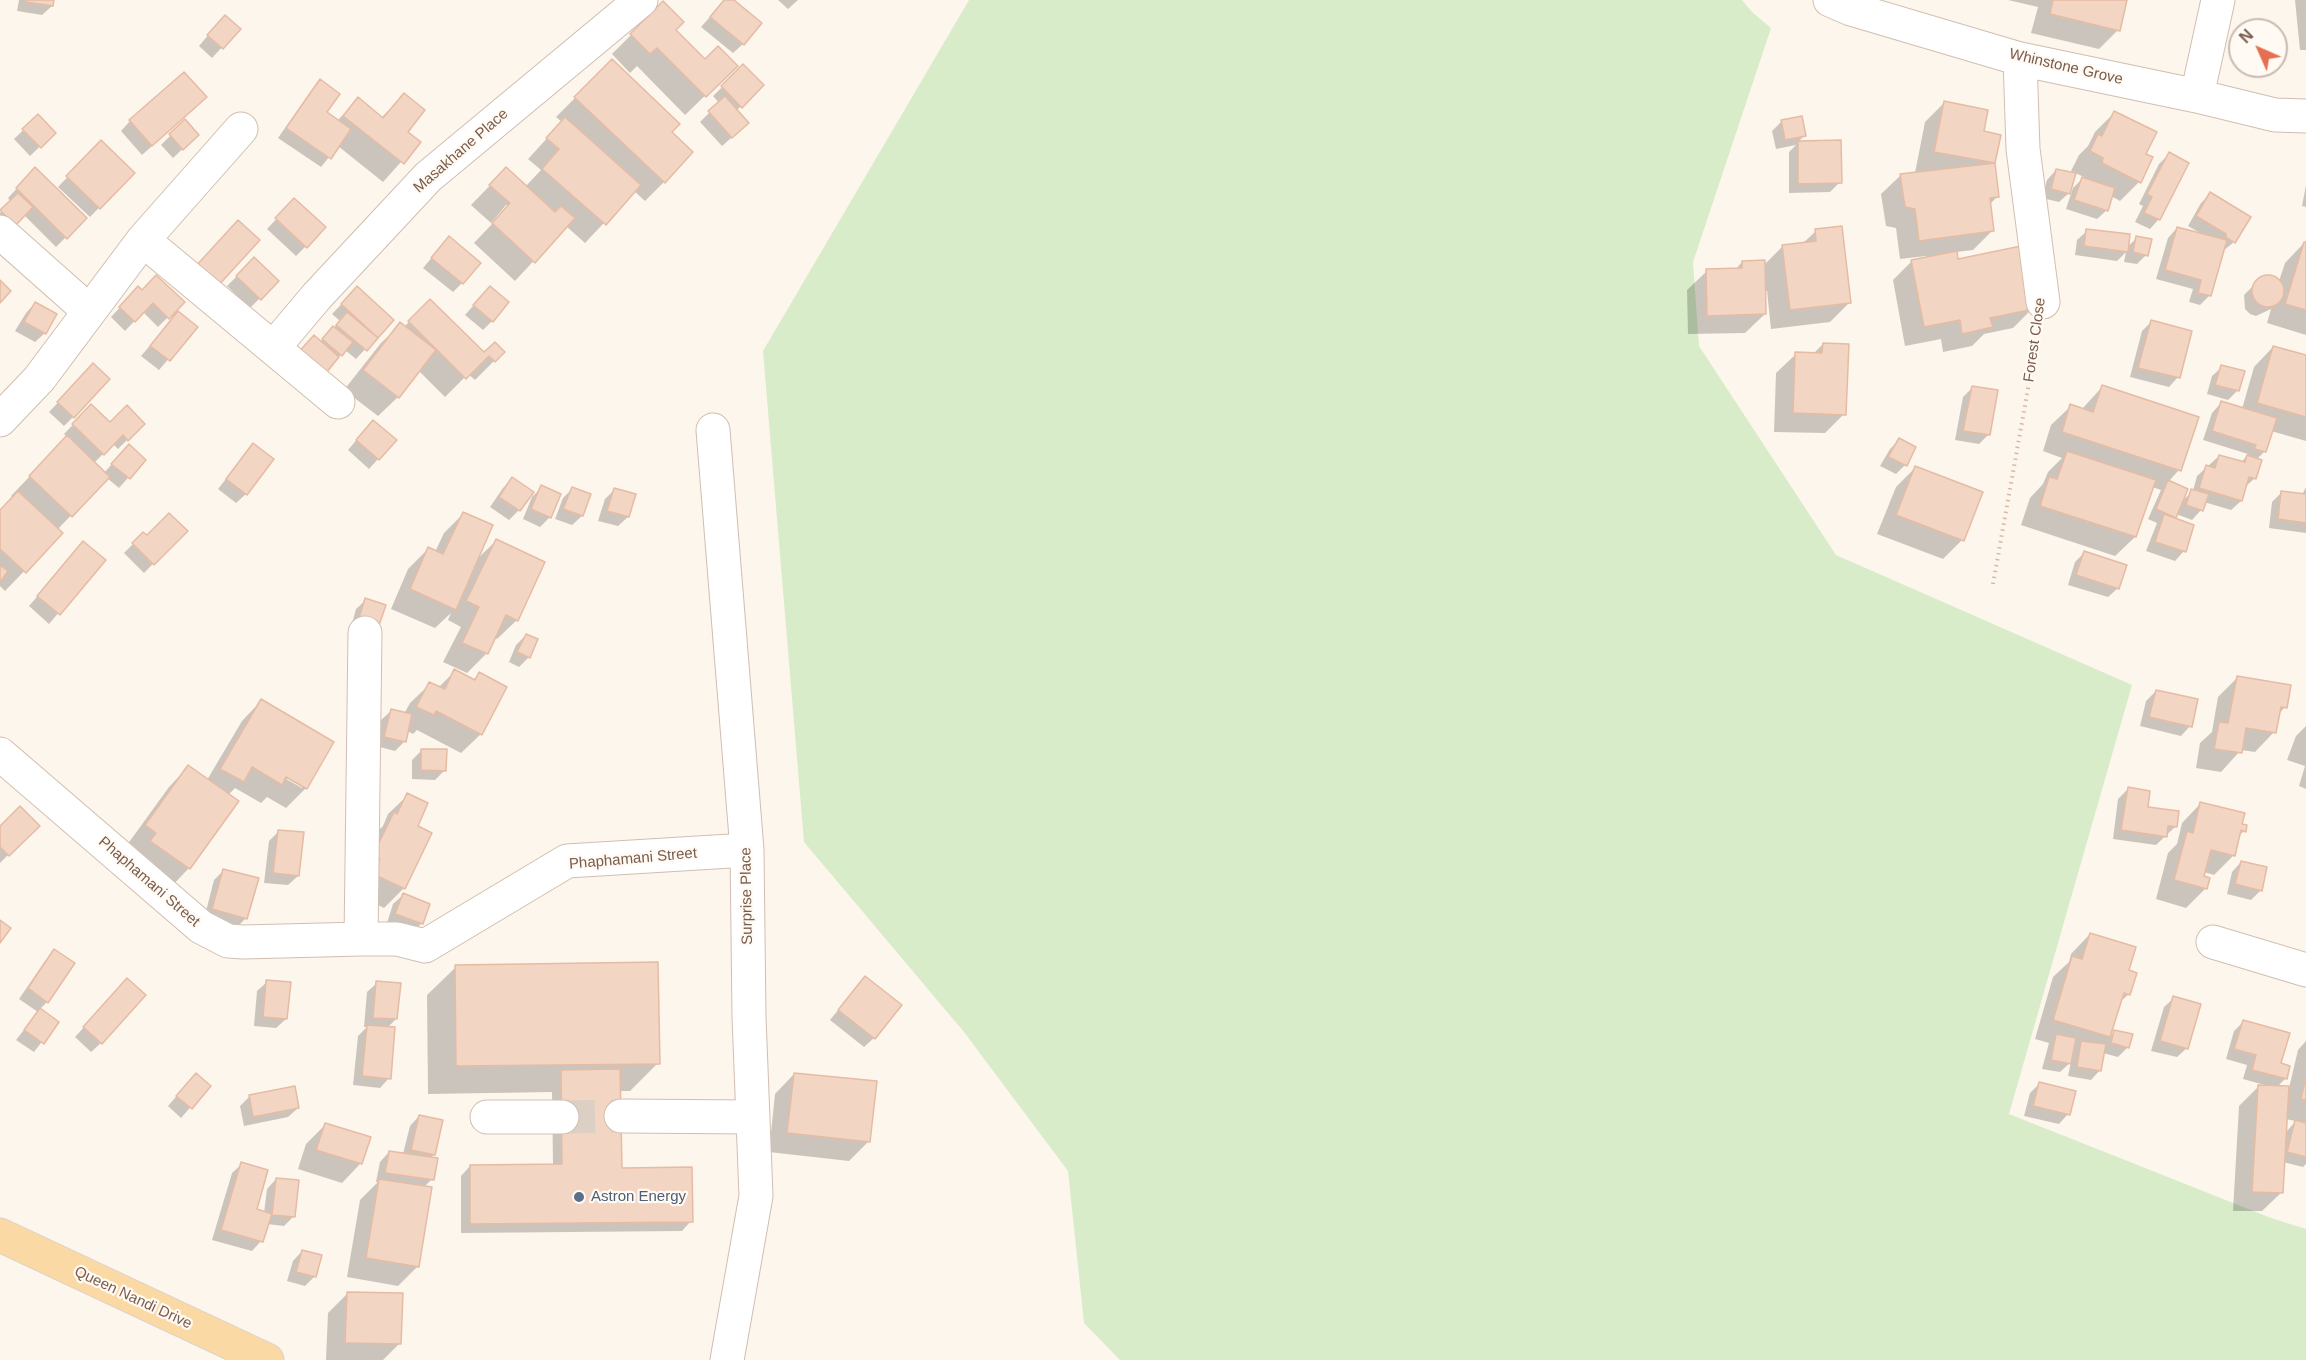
<!DOCTYPE html>
<html>
<head>
<meta charset="utf-8">
<style>
	body { margin:0 }
	#map { position:relative; width:2306px; height:1360px; overflow:hidden; background:#fdf6ec; font-family:Helvetica,sans-serif }
	canvas { display:block }
	.north { position:absolute; left:2228px; top:18px; width:60px; height:60px; box-sizing:border-box; background:#fffaf3; border:2px solid #cabbb1; border-radius:50%; rotate:315deg; font-size:16px; font-weight:700; line-height:24px; text-align:center; color:#7a5c4d }
	.north::after { content:''; display:block; margin:auto; width:21px; height:27px; background:#e76f51; clip-path:polygon(50% 0,100% 100%,50% 72%,0 100%) }
</style>
</head>
<body>
<div id="map">
<canvas width="2306" height="1360"></canvas>
<div class="north">N</div>
</div>
<script>
const context = document.querySelector('canvas').getContext('2d');
context.lineJoin = 'round';
function paint(path, color) { context.fillStyle = color; context.fill(path, 'evenodd'); }
function stroke(path, color, width, dash) { context.strokeStyle = color; context.lineWidth = width; context.lineCap = dash ? 'butt' : 'round'; context.setLineDash(dash || []); context.stroke(path); }
function label(font, color, halo, rows, align = 'center') {
  context.font = font + ' Helvetica,sans-serif'; context.lineWidth = 4.5; context.setLineDash([]); context.textBaseline = 'middle'; context.strokeStyle = halo; context.fillStyle = color; for (const [text, x, y, turn = 0] of rows) {
    context.save(); context.translate(x, y); context.rotate((+turn || 0) * Math.PI / 180); context.textAlign = isNaN(turn) ? turn : align; if (halo) context.strokeText(text, 0, 0); context.fillText(text, 0, 0); context.restore();
  }
}
const green = new Path2D(`
	M969 0H1742L1752 12 1771 28 1693 262 1699 346 1836 555 2132 685 2009 1114 2271 1218 2306 1229V1360H1120L1084 1323 1068 1171 964 1032 804 842 763 351Z`);
const shadow = new Path2D(`
	M19 0H53L52 6 42 15 17 11Z
	M725 0H732L743 44 733 53 701 27Z
	M778 0H798L788 9Z
	M2008 0H2126L2118 30 2099 49 2031 33 2038 7Z
	M2295 0H2306V50H2300Z
	M663 3 674 30 716 85 685 115 637 66 630 73 612 54Z
	M216 26 239 29 212 58 199 46Z
	M612 61 670 132 664 182 645 201 634 191 585 243 566 226 515 281 474 243 510 205H506L491 223 471 205 506 169 525 187 541 170 528 159 562 122 556 117Z
	M743 67 762 85 736 111 738 132 722 146 700 122 719 103 713 96Z
	M320 81 325 113 337 121 358 99 381 118 404 95 406 132 419 142 383 182 338 146 321 167 278 138 311 91Z
	M1944 103 1982 132 1999 136 1994 163 1997 197 1989 205 1993 230 1973 250 1956 252 1957 260 2032 309 2013 328 1984 334 1972 346 1943 352 1941 339 1905 346 1893 280 1912 261 1927 258 1926 256 1900 259 1896 228 1886 226 1881 194 1901 175 1915 173 1925 122Z
	M196 107 142 155 121 131 130 121Z
	M2114 113 2144 154 2139 182 2120 201 2111 196 2107 210 2097 219 2066 209 2073 188 2084 177 2071 171 2079 155 2088 146 2095 132Z
	M38 116 54 133 30 156 14 139Z
	M185 121 197 135 173 158 161 145Z
	M1781 122 1804 136 1797 143 1839 142 1840 182 1830 192 1789 193V152L1796 145 1776 149 1772 131Z
	M101 142 133 173 90 217 58 187Z
	M2169 154 2159 219 2150 229 2135 222 2143 206 2139 204 2159 164Z
	M35 169 85 218 56 247 24 215 0 230V213L11 202 8 198Z
	M2056 170 2069 193 2059 202 2042 198 2047 180Z
	M2306 185V207L2302 206Z
	M2210 194 2234 242 2223 251 2210 295 2200 305 2189 302 2193 289 2156 279 2168 238 2177 228 2200 233 2188 226 2201 203Z
	M294 200 324 228 296 256 267 229Z
	M1816 231 1849 303 1830 322 1771 329 1767 291H1764L1765 314 1745 333 1688 334 1687 290 1707 271 1735 270 1742 262 1764 265 1783 246 1802 244Z
	M2087 231 2127 247 2137 238 2146 255 2137 264 2124 262 2126 252 2117 261 2075 255 2077 240Z
	M2304 243 2306 244V335L2267 323 2271 309 2256 316 2250 314 2245 309 2244 295 2259 280 2265 277H2272L2279 281 2285 263Z
	M440 248 462 283 453 292 423 268Z
	M254 259 277 281 250 308 227 286Z
	M138 288 142 292 183 302 158 327 143 312 125 331 111 317Z
	M357 288 392 320 356 359 345 350 332 364 320 342 340 321 332 314Z
	M480 298 492 321 483 330 465 315Z
	M430 301 484 354 503 352 475 380 468 374 445 397 418 370 398 397 378 416 344 390 381 343 401 324 404 327Z
	M35 303 45 333 35 342 15 331 26 313Z
	M178 313 196 327 159 370 141 356Z
	M2152 321 2178 377 2169 387 2130 377 2142 331Z
	M1823 344 1844 414 1825 433 1774 432 1776 373 1796 354H1813Z
	M2273 347 2306 356V441L2271 431 2264 452 2257 459 2255 478 2245 487 2241 501 2231 510 2204 502 2201 510 2192 520 2176 514 2174 519 2184 551 2175 561 2146 551 2157 523 2148 519 2161 490 2152 487 2135 537 2115 556 2021 525 2030 498 2043 484 2048 472 2062 458 2043 451 2051 425 2071 406 2082 409 2103 386 2179 470 2168 482 2182 501 2193 491 2197 476 2219 456 2241 463 2248 454 2203 440 2212 413 2221 403 2242 409 2254 367Z
	M2222 367 2237 391 2228 400 2207 394 2212 376Z
	M84 375 73 417 64 426 49 412Z
	M1972 388 1989 434 1979 444 1955 440 1963 397Z
	M91 406 110 424H143L118 449 113 444 94 463 104 473 119 456 144 460 119 488 107 478 57 530 61 533 5 591 0 586V511L13 498 11 496 67 437 64 434Z
	M364 431 378 459 369 469 348 450Z
	M1899 440 1905 465 1896 474 1880 466 1890 449Z
	M253 445 246 494 236 503 218 489Z
	M1915 468 1962 540 1943 559 1877 534 1896 487Z
	M512 479 519 510 509 520 490 507 503 488Z
	M542 487 550 517 540 527 523 519 532 497Z
	M2306 487V533L2269 528 2272 502 2282 492 2302 495Z
	M572 489 582 516 572 525 555 519 563 498Z
	M614 490 628 517 618 526 598 521 605 499Z
	M463 514 476 560 496 541 517 620 497 639 494 638 486 654 467 673 443 662 461 627 448 620 451 613 435 628 391 609 408 569 428 549 435 552 444 533Z
	M185 531 144 573 124 553 143 534 147 537Z
	M83 543 104 560 49 624 29 606Z
	M2084 553 2118 588 2108 597 2068 585 2075 562Z
	M366 600 384 606 349 634 356 609Z
	M526 635 529 657 519 667 509 662 516 645Z
	M455 671 473 680 479 674 481 734 461 753 417 730 413 734 407 731 405 741 395 751 376 746 381 720 391 711 404 714 410 703 430 684 438 688Z
	M2237 678 2285 707 2278 715 2274 732 2255 752 2241 750 2221 772 2196 768 2200 743 2212 732 2218 697Z
	M2156 691 2190 726 2181 736 2140 726 2146 701Z
	M261 701 332 742 306 788 286 808 267 797 261 803 235 788 228 795 237 802 189 868 170 888 127 845 169 787 188 767 207 780 242 721ZM280 772 302 785V788L279 775Z
	M2306 726V789L2299 786 2305 766 2287 760 2296 736Z
	M422 750 445 770 435 780 412 779V760Z
	M2128 789 2146 809 2176 826 2156 845 2113 839 2118 799Z
	M408 795 416 827 430 833 404 888 384 908 355 894 375 834 383 826 388 814Z
	M2201 803 2240 825 2244 831 2238 837 2234 855 2214 875 2204 872 2203 878 2206 888 2186 908 2156 899 2168 853 2177 844 2182 823Z
	M37 826 0 863V828Z
	M278 832 298 876 288 885 264 883 269 841Z
	M2241 862 2261 890 2251 900 2227 894 2232 872Z
	M223 871 246 918 237 927 204 919 214 880Z
	M403 895 422 923 412 933 387 923 393 904Z
	M2090 934 2127 972 2129 994 2120 1002 2109 1037 2115 1031 2128 1047 2118 1057 2103 1053 2100 1070 2091 1080 2068 1076 2071 1062 2060 1072 2042 1069 2049 1043 2035 1039 2053 977 2069 962 2071 954Z
	M55 951 47 1002 39 1010 57 1022 34 1052 16 1040 38 1012 19 999 45 961Z
	M456 967 658 1063 630 1091H619L620 1170 691 1221 682 1231 461 1233V1176L470 1166 553 1165 552 1092 428 1094 427 995Z
	M267 982 286 1019 276 1028 254 1026 257 991Z
	M377 983 396 1019 387 1028 389 1078 380 1088 353 1085 358 1036 367 1027H364L367 992Z
	M856 988 874 1038 864 1047 830 1020Z
	M118 990 101 1043 91 1052 75 1037Z
	M2174 998 2187 1048 2177 1057 2151 1051 2164 1007Z
	M2243 1022 2279 1065 2289 1067 2285 1079 2276 1088H2289L2298 1050 2306 1041V1164L2303 1167 2283 1162 2282 1192 2262 1211H2233L2239 1106 2258 1087 2268 1086 2243 1079 2247 1065 2226 1059 2234 1031ZM2285 1119 2296 1121 2285 1133Z
	M794 1074 869 1141 849 1161 769 1152 775 1094Z
	M2040 1083 2068 1114 2059 1124 2024 1116 2030 1093Z
	M187 1084 209 1086 181 1118 168 1106Z
	M250 1096 298 1108 288 1117 244 1126 240 1106Z
	M419 1116 434 1155 430 1158 432 1179 424 1187 418 1266 398 1286 347 1277 360 1200 378 1182H376L380 1162 389 1152 403 1154 410 1126Z
	M325 1125 361 1163 342 1183 298 1169 306 1144Z
	M242 1164 255 1210 264 1213 267 1189 276 1179 294 1216 284 1226 267 1224 261 1241 252 1251 212 1240 232 1173Z
	M302 1251 315 1276 305 1286 287 1281 293 1261Z
	M347 1294 400 1343 383 1360H326L328 1313Z`);
const building = new Path2D(`
	M26 0H54L53 6 26 2Z
	M724 0H734L762 23 744 45 710 17Z
	M2053 0H2127L2120 31 2050 14Z
	M663 1 684 22 676 30 705 59 718 46 738 66 706 97 657 48 650 54 630 34Z
	M225 15 241 29 223 49 207 35Z
	M612 59 680 124 672 132 693 152 665 183 574 97Z
	M743 64 764 85 742 108 721 86Z
	M184 72 207 97 152 146 129 120Z
	M320 79 340 94 327 112 351 129 331 159 286 128Z
	M404 93 425 110 408 132 421 142 404 164 343 116 358 97 383 118Z
	M725 96 749 123 732 138 708 111Z
	M1944 101 1988 110 1984 131 2001 135 1995 163 1934 152Z
	M2114 111 2157 132 2146 154 2153 157 2141 183 2102 163 2103 158 2090 151 2098 134 2102 136Z
	M38 114 56 133 41 148 22 129Z
	M1802 116 1806 136 1785 140 1781 120Z
	M565 117 641 185 606 225 542 169 559 149 546 138Z
	M185 119 199 135 183 150 169 134Z
	M101 140 135 173 100 209 66 176Z
	M1841 140 1842 183 1798 184V141Z
	M2169 152 2189 163 2160 220 2144 213 2152 197 2147 194Z
	M1995 163 1999 197 1990 198 1994 231 1919 241 1915 209 1905 207 1900 174Z
	M35 167 87 218 67 239 16 188Z
	M506 167 555 212 561 206 575 218 535 263 492 223 510 203 489 185Z
	M2056 169 2076 173 2070 194 2051 189Z
	M2082 177 2115 188 2108 211 2074 200Z
	M2210 192 2251 217 2235 243 2226 237V234L2196 216Z
	M18 193 33 207 15 226 0 210Z
	M294 198 326 227 307 248 275 218Z
	M238 220 260 240 217 287 195 267Z
	M1842 226 1851 303 1790 310 1782 245 1816 241 1815 229Z
	M2177 227 2227 240 2211 296 2198 293 2201 280 2165 270Z
	M2086 229 2130 234 2128 252 2084 246Z
	M449 236 481 263 463 284 431 258Z
	M2136 236 2152 239 2148 256 2133 252Z
	M2304 242H2306V310L2285 304Z
	M2021 246 2034 309 1990 318 1993 327 1962 334 1960 320 1924 327 1911 260 1957 251 1958 259Z
	M254 257 279 281 261 300 236 276Z
	M1765 260 1766 314 1707 316 1706 269 1742 268V261Z
	M156 275 185 302 169 319 153 303 135 322 119 307 138 286 142 290Z
	M2252 291a16 16 0 1 1 32 0a16 16 0 1 1-32 0Z
	M0 280 11 291 0 303Z
	M357 286 394 320 378 338 341 304Z
	M490 286 509 302 493 322 473 305Z
	M430 299 484 352 495 342 505 352 495 362 489 356 466 379 408 321Z
	M35 302 57 314 46 334 24 322Z
	M178 311 198 327 170 361 150 346Z
	M347 312 378 338 367 351 336 325Z
	M2151 320 2192 331 2180 378 2138 368Z
	M400 322 436 350 399 398 363 370Z
	M333 326 353 342 342 356 322 339Z
	M314 335 339 357 322 378 296 355Z
	M1823 343 1849 344 1846 415 1793 413 1795 352 1822 353Z
	M2273 346 2306 355V417L2257 403Z
	M93 363 110 379 74 418 57 402Z
	M2221 365 2245 371 2239 391 2215 385Z
	M2102 385 2199 417 2181 471 2062 432 2070 404 2093 412Z
	M1972 386 1998 390 1990 435 1963 431Z
	M2221 401 2277 418 2266 452 2254 449 2256 445 2212 431Z
	M91 404 110 422 127 405 145 424 128 441 123 435 104 455 72 424Z
	M373 420 397 440 379 460 356 440Z
	M67 435 110 477 72 517 29 476Z
	M1899 438 1916 447 1907 466 1888 457Z
	M253 443 274 459 247 495 226 479Z
	M129 444 146 460 130 479 111 464Z
	M2067 451 2156 480 2136 537 2040 506 2049 477 2057 479Z
	M2219 455 2245 462 2247 455 2262 460 2256 479 2249 477 2242 501 2199 488 2206 465 2215 468Z
	M1915 466 1983 492 1964 541 1896 515Z
	M512 477 534 492 520 511 499 497Z
	M2168 480 2188 489 2176 518 2156 509Z
	M541 485 561 494 551 518 531 509Z
	M572 487 591 494 583 516 563 509Z
	M614 488 636 494 629 517 607 511Z
	M2191 489 2209 494 2203 511 2186 505Z
	M18 491 63 533 26 573 0 549V510Z
	M2281 491 2306 494V523L2278 519Z
	M463 512 493 525 456 610 410 589 428 547 443 554Z
	M169 513 188 531 154 565 132 543 143 532 147 535Z
	M2164 514 2194 525 2186 552 2155 542Z
	M496 539 545 562 518 621 506 615 488 654 462 643 479 607 466 601Z
	M83 541 106 560 60 615 37 596Z
	M2084 551 2127 565 2119 589 2076 575Z
	M0 565 8 571 0 582Z
	M365 598 386 605 377 631 357 625Z
	M526 634 538 639 530 658 517 652Z
	M454 669 475 680 479 672 507 687 482 735 436 711 434 715 416 707 429 682 445 689Z
	M2237 676 2291 685 2287 708 2281 707 2276 733 2246 728 2242 753 2214 749 2219 722 2228 723Z
	M2156 690 2198 699 2192 727 2149 717Z
	M261 699 334 742 307 789 286 777 282 785 252 767 244 782 220 769Z
	M391 709 412 714 406 742 384 737Z
	M421 749H447L446 771 421 770Z
	M188 765 239 801 190 869 150 841 156 833 145 825Z
	M2128 787 2150 791 2148 807 2179 811 2177 827 2168 826 2167 837 2121 830Z
	M407 793 428 803 418 826 432 833 405 889 373 874 380 859 373 855 394 812 397 814Z
	M2200 802 2245 813 2242 824 2247 825 2246 832 2241 830 2235 856 2211 850 2204 876 2210 878 2207 889 2174 880 2187 831 2193 833Z
	M20 806 40 826 9 856 0 847V826Z
	M278 830 304 832 299 876 273 873Z
	M2241 861 2267 867 2262 891 2235 884Z
	M223 869 259 878 247 919 212 909Z
	M403 893 430 904 423 924 395 914Z
	M0 920 11 928 0 943Z
	M2090 933 2136 947 2129 970 2137 973 2130 995 2124 993 2110 1037 2053 1020 2072 956 2082 959Z
	M54 949 75 963 48 1003 28 988Z
	M658 962 660 1064 456 1066 455 965Z
	M865 976 902 1005 875 1039 838 1010Z
	M127 978 146 995 102 1044 83 1027Z
	M266 980 291 982 287 1019 263 1017Z
	M376 981 401 983 397 1019 373 1018Z
	M2173 996 2201 1004 2188 1049 2160 1041Z
	M40 1008 59 1022 44 1044 24 1030Z
	M2243 1020 2290 1033 2281 1063 2290 1066 2287 1079 2252 1070 2256 1055 2234 1049Z
	M367 1025 395 1027 391 1079 362 1076Z
	M2114 1030 2133 1034 2129 1048 2111 1043Z
	M2056 1034 2076 1038 2071 1064 2051 1060Z
	M2081 1041 2106 1044 2101 1071 2077 1067Z
	M620 1069 622 1168 692 1167 693 1222 470 1224V1165L562 1164 561 1070Z
	M196 1073 211 1086 192 1109 176 1096Z
	M794 1073 877 1081 870 1142 787 1133Z
	M2306 1077V1100L2301 1099Z
	M2039 1082 2076 1091 2070 1115 2033 1106Z
	M2258 1085 2289 1086 2283 1193 2252 1192Z
	M295 1086 299 1108 253 1117 249 1095Z
	M419 1115 443 1120 435 1155 411 1150Z
	M2295 1120 2306 1123V1157L2287 1152Z
	M325 1123 371 1137 362 1164 316 1150Z
	M389 1151 438 1158 434 1180 385 1173Z
	M241 1162 268 1170 257 1209 272 1214 263 1242 221 1230Z
	M276 1178 299 1180 295 1217 272 1215Z
	M379 1179 432 1187 419 1267 366 1258Z
	M302 1250 322 1255 316 1277 296 1272Z
	M347 1292 403 1293 401 1344 345 1343Z`);
const minorTunnel = new Path2D(`
	M562 1117 621 1116`);
const path = new Path2D(`
	M1993 584 2036 344`);
const minor = new Path2D(`
	M1830 0 1851 9 2020 59 2197 96 2275 115 2306 116
	M2020 59 2023 149 2043 302
	M2197 96 2218 0
	M0 232 89 311
	M143 240 338 402
	M274 347 317 296 428 177 641 0
	M0 420 39 379 143 240 241 129
	M713 430 747 850 749 1017 756 1196 727 1360
	M0 754 201 927 228 941 243 942 361 939H397L425 946 567 861 747 850
	M361 939 365 633
	M2213 942 2306 970
	M621 1116 753 1117
	M487 1117H562`);
const major = new Path2D(`
	M0 1235 267 1360`);
const markers = [
	[579,1197,6,"#5c6f8a"]
];
const streetNames = [
	["Whinstone Grove",2066,67,13],
	["Masakhane Place",461,151,-41],
	["Forest Close",2035,340,-82],
	["Phaphamani Street",633,859,-5],
	["Phaphamani Street",149,882,41],
	["Surprise Place",747,896,-91],
	["Queen Nandi Drive",133,1298,25]
];
const serviceNames = [
	["Astron Energy",591,1197]
];
paint(green, '#d8ecc9');
paint(shadow, '#0003');
paint(building, '#f3d5c3');
stroke(building, '#e6bba3', 1.5);
stroke(minorTunnel, '#dcd0c4', 33, [33, 16]);
stroke(minor, '#d1beb0', 35);
stroke(major, '#dad1cd', 35);
stroke(path, '#d9b8a5', 4, [1.5, 4.5]);
stroke(minor, '#fff', 33);
stroke(major, '#fbd9a5', 33);
for (const [x, y, r, color] of markers) { const dot = new Path2D(); dot.arc(x, y, r, 0, 2 * Math.PI); context.fillStyle = color; context.fill(dot); stroke(dot, '#fffaf3', 2); }
label('15px', '#7a5c4d', '#fffaf3', streetNames);
label('15px', '#4e5e75', '#fffaf3', serviceNames, 'left');
</script>
</body>
</html>
